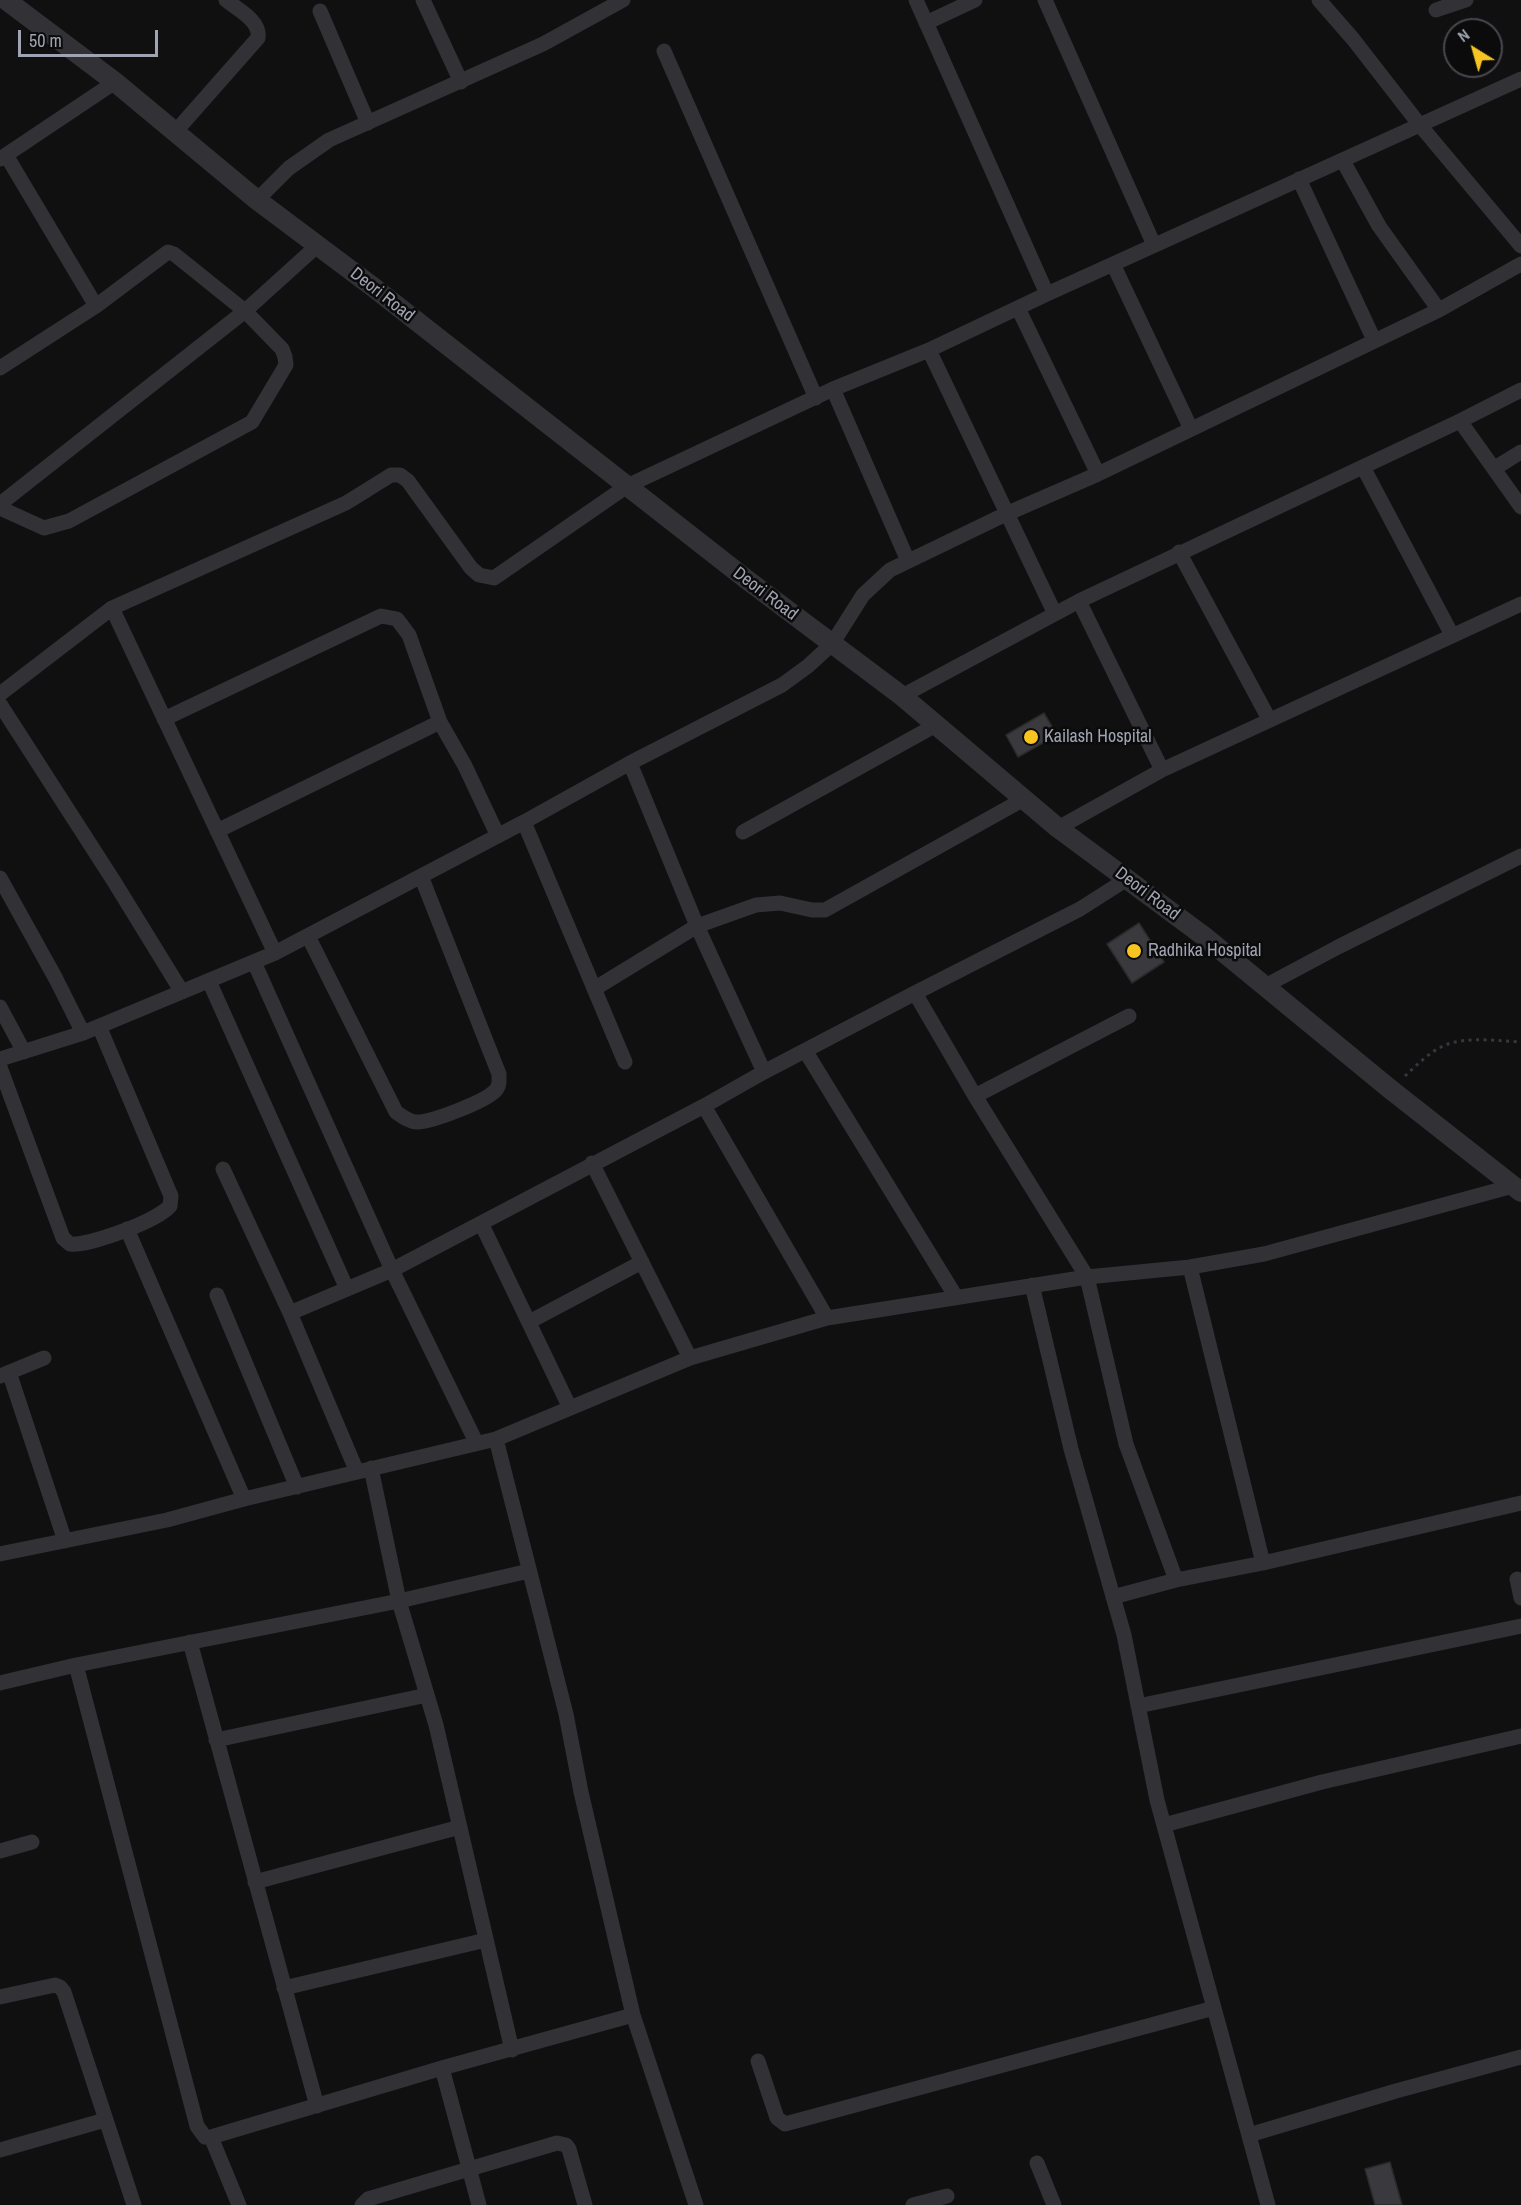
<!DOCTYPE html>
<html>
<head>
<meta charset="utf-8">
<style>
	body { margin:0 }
	#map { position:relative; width:1521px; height:2205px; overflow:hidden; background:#101011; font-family:"Archivo Narrow",sans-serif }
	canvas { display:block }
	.north { position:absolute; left:1443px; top:18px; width:60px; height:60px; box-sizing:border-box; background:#0b0b0c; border:2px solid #47484e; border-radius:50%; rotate:323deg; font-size:16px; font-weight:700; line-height:24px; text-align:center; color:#a0a4b2 }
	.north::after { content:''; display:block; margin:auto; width:21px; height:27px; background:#f7c422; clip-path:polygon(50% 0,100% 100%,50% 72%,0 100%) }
	.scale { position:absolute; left:18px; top:30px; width:140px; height:27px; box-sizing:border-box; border:3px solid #a0a4b2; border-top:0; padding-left:8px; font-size:18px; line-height:21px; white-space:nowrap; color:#a0a4b2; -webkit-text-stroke:4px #0b0b0c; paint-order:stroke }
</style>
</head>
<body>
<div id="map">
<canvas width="1521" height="2205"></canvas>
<div class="north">N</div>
<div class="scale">50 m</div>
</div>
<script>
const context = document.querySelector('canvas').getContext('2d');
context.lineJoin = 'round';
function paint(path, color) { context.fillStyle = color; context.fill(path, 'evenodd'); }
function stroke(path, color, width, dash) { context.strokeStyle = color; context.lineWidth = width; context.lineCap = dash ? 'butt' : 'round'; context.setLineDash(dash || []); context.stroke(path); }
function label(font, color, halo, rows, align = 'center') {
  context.font = font + ' "Archivo Narrow",sans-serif'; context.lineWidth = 5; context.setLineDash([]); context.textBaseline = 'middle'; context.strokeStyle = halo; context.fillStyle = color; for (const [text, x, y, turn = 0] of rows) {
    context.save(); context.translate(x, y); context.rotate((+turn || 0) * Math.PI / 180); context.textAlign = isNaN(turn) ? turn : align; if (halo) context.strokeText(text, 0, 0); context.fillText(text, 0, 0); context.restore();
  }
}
const building = new Path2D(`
	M1044 713 1057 735 1018 757 1006 735Z
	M1139 923 1164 962 1132 983 1107 944Z
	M1390 2162 1402 2205H1375L1365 2169Z`);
const path = new Path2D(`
	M1405 1076C1418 1064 1433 1048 1451 1043 1473 1037 1499 1041 1521 1042`);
const minor = new Path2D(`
	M423 0 461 82
	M916 0 1047 294
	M1045 0 1154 245
	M1319 0 1353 39 1419 124 1521 246
	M1436 10 1466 0
	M320 11 368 123
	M926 23 975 0
	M664 51 816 398
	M176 131 258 38C261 21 238 10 226 0
	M6 155 96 306
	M0 159 115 82
	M1343 161 1379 226 1439 310
	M1299 179 1374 340
	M257 200 289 168 329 140 543 44 623 0
	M1113 264 1191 429
	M1018 308 1098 474
	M929 350 1055 614
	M0 368 96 306 168 252 174 254 245 311 282 349 285 357 286 365 252 422 69 521 44 528 0 508
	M833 389 908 561
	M1460 421 1521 507
	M1363 467 1452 635
	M1495 468 1521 452
	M0 504 245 311 318 245
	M1179 552 1269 719
	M1079 601 1162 770
	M112 608 275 953
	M0 694 112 608 346 503 391 475H400L408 481 471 568 479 575 494 578 627 486 833 389 929 350 1047 294 1521 79
	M902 696 1079 601 1460 421 1521 390
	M0 704 115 883 182 992
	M164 719 381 616 397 619 409 635 440 722
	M630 763 697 926 764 1072
	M524 822 625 1062
	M1058 828 1162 770 1521 604
	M217 831 440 722 465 766 498 836
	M743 832 936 725
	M0 878 56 979 83 1033
	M308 936 396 1112C402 1116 409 1122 417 1122 432 1122 484 1102 495 1091 500 1086 499 1081 499 1074L421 876
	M254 962 392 1270 476 1442
	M209 981 347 1289
	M1265 986 1338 947 1521 856
	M594 989 697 926 756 905 780 903 812 910H825L1024 799
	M915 993 975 1096 1087 1277 1126 1444 1176 1580
	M0 1007 24 1052
	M806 1052 956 1297
	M0 1059 83 1033 275 953 524 822 630 763 782 685 808 666 832 644 863 595 890 570 1006 514 1098 474 1439 310 1521 264
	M0 1067 63 1238 70 1244C89 1246 157 1221 170 1206L171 1196 99 1026
	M975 1096 1129 1016
	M704 1106 764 1072 915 993 1080 909 1127 879
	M592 1163 690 1358
	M223 1169 290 1313 357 1472
	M481 1223 570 1408
	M127 1229 244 1499
	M1190 1267 1263 1563
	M1032 1285 1071 1449 1124 1635 1157 1800 1268 2205
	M217 1295 297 1487
	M290 1313 392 1270 704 1106 827 1318
	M529 1322 642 1262
	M9 1372 65 1541
	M0 1376 44 1358
	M496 1439 566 1714 581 1792 633 2015 696 2205
	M371 1468 399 1601 436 1725 512 2050
	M0 1554 167 1520 244 1499 496 1439 690 1358 827 1318 1087 1277 1190 1267 1264 1254 1513 1186
	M1517 1579 1521 1598
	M1113 1597 1176 1580 1263 1563 1521 1503
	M190 1642 317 2106
	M76 1665 197 2126 205 2137H211L442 2068 633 2015
	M0 1683 76 1665 399 1601 529 1571
	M1138 1706 1521 1626
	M216 1740 427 1695
	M1164 1825 1322 1782 1521 1736
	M0 1851 32 1842
	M255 1882 460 1827
	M284 1988 486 1940
	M0 1997 55 1985 60 1987 64 1992 134 2205
	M758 2061 777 2118 785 2124 1214 2008
	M442 2068 479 2205
	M1249 2135 1396 2091 1521 2057
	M211 2137 239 2205
	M0 2150 105 2120
	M1037 2163 1054 2205
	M362 2205 368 2199 557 2143 566 2145 569 2149 585 2205
	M913 2205 947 2196`);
const tertiary = new Path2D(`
	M6 0 115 82 257 200 373 287 746 579 902 696 1058 828 1205 937 1390 1089 1521 1192`);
const markers = [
	[1031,737,8,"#f7c422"],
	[1134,951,8,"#f7c422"]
];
const streetNames = [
	["Deori Road",382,295,38],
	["Deori Road",765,594,37],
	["Deori Road",1147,894,37]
];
const poiNames = [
	["Kailash Hospital",1044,737],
	["Radhika Hospital",1148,951]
];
paint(building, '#3a3a3e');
stroke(building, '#2a2a2d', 1.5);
stroke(path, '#37383d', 3, [3, 4.5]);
stroke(minor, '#313136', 15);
stroke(tertiary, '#313136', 20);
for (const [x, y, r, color] of markers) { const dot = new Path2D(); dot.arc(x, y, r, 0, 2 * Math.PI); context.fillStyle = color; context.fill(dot); stroke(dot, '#0b0b0c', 2); }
label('18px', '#a0a4b2', '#0b0b0c', streetNames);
label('18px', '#a0a4b2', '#0b0b0c', poiNames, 'left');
</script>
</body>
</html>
